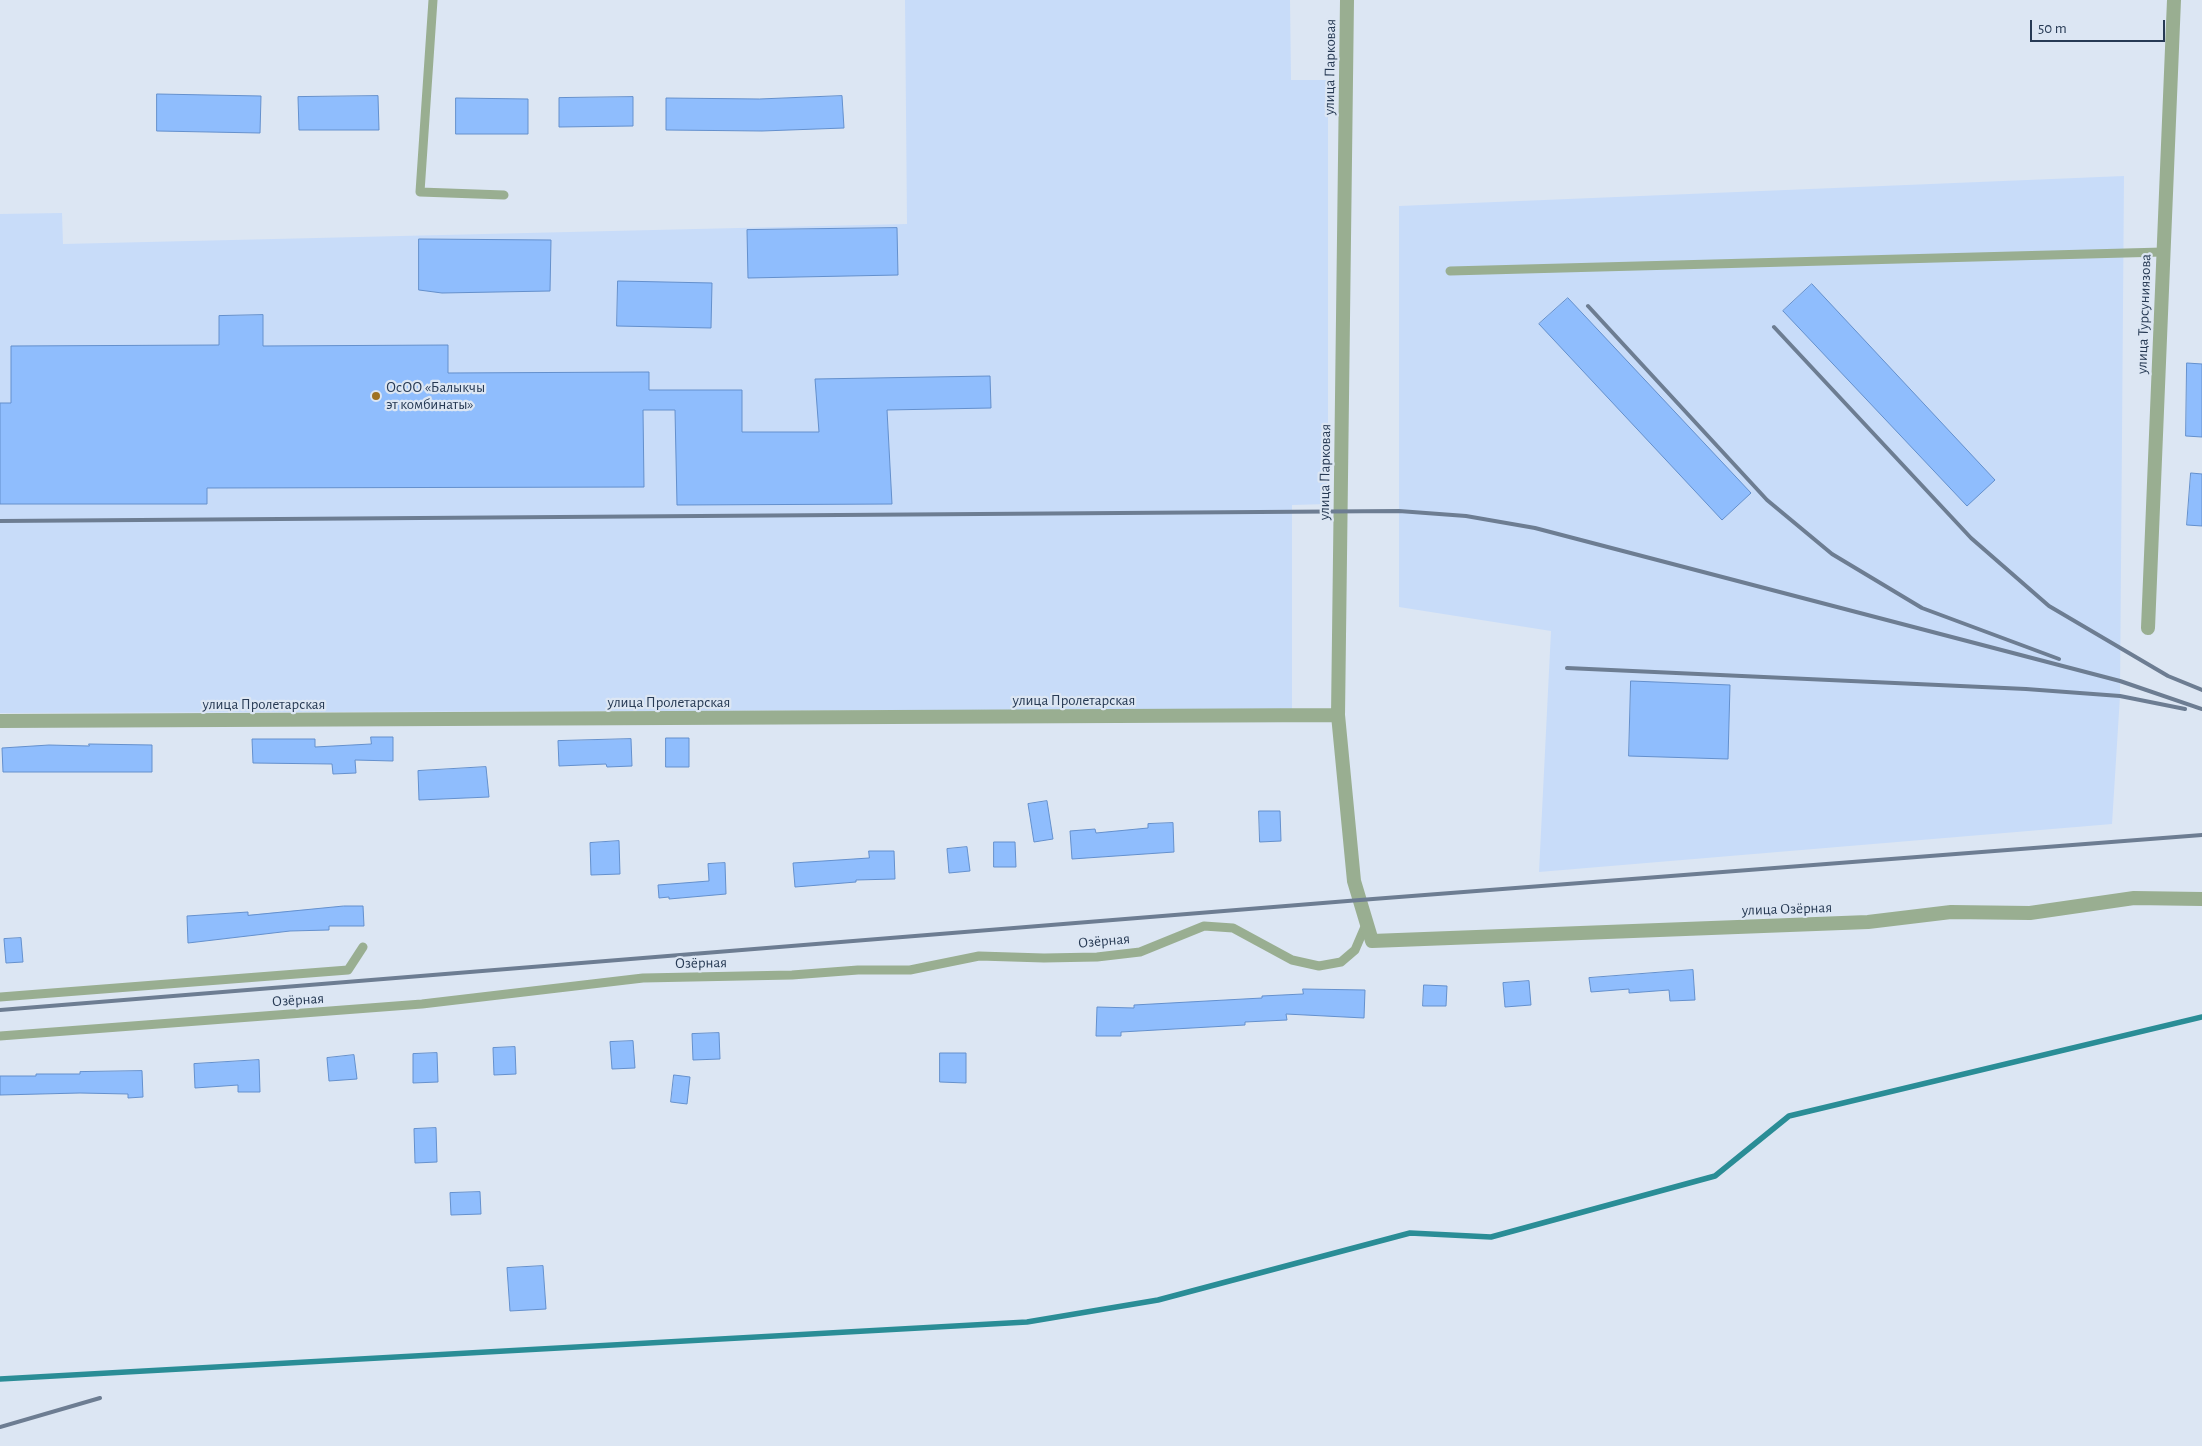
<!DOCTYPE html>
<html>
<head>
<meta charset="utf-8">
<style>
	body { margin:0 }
	#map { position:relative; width:2202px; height:1446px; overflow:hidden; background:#dce6f3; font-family:"Alegreya Sans",sans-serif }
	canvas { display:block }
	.scale { position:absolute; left:2030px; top:20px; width:135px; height:22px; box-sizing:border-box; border:2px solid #273a54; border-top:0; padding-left:6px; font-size:15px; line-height:18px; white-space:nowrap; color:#273a54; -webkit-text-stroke:4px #dce6f3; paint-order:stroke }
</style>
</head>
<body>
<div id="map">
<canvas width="2202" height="1446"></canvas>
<div class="scale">50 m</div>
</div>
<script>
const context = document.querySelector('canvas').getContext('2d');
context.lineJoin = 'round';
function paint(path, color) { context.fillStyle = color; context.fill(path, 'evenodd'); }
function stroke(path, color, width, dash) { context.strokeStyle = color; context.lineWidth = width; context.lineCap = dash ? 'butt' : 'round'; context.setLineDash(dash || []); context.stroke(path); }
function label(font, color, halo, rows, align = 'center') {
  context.font = font + ' "Alegreya Sans",sans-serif'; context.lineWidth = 4.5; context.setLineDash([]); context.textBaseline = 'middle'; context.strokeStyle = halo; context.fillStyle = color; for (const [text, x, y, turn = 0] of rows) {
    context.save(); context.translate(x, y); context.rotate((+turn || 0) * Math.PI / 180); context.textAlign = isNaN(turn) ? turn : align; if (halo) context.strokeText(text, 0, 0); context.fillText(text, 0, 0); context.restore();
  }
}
const built = new Path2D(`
	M905 0H1290L1291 80H1328V504L1292 505V709L0 713V214L62 213 63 244 907 224Z
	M2124 176 2120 696 2112 824 1539 872 1551 631 1399 607V206Z`);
const stream = new Path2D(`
	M0 1379 1027 1322 1158 1300 1410 1233 1491 1237 1715 1176 1789 1116 2202 1017`);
const building = new Path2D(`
	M157 94 261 96 260 133 157 131Z
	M378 96 379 130H299L298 97Z
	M842 96 844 128 762 131 666 130V98L759 99Z
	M633 97V126L559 127V98Z
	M456 98 528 99V134H456Z
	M897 228 898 275 748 278 747 230Z
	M419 239 551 240 550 291 442 293 419 290Z
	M618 281 712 283 711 328 617 326Z
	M1812 284 1995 480 1967 506 1783 311Z
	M1568 298 1751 493 1722 520 1539 324Z
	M263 315V346L448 345V373L649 372V390H742V432H819L815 379 990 376 991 408 887 410 892 504 677 505 675 410H643L644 487 207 488V504H0V403H11V346L219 345V316Z
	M2187 363 2202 364V437L2186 436Z
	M2191 473 2202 474V526L2187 525Z
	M1631 681 1730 685 1728 759 1629 756Z
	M371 737H393V761L355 760 356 773 333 774 332 764 253 763 252 739H315V747L371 744Z
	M666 738H689V767H666Z
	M631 739 632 766 607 767 606 764 559 766 558 741Z
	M89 744 152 745V772H3L2 748 49 745 89 746Z
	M486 767 489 797 419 800 418 771Z
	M1047 801 1053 839 1034 842 1028 804Z
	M1259 811H1280L1281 841 1260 842Z
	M1173 823 1174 852 1072 859 1070 831 1095 829 1096 833 1148 828V824Z
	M619 841 620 874 591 875 590 843Z
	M994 842H1015L1016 867H994Z
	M967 847 970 871 949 873 947 849Z
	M869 851H894L895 879 856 880V882L795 887 793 863 869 858Z
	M725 863 726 894 669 899V897L659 898 658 885 709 881 708 864Z
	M344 906H363L364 926H329V930L290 931 188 943 187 916 248 912V915Z
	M21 938 23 962 6 963 4 939Z
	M1693 970 1695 1000 1670 1001 1669 990 1629 993V989L1591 992 1589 978Z
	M1529 981 1531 1005 1505 1007 1503 983Z
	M1424 985 1447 986 1446 1006H1423Z
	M1303 989 1365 990 1364 1018 1286 1014 1287 1020 1245 1022V1025L1121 1032V1036H1096L1097 1007 1134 1008V1005L1262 998V996L1303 994Z
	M719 1033 720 1059 693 1060 692 1034Z
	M633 1041 635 1068 612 1069 610 1042Z
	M515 1047 516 1074 494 1075 493 1048Z
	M437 1053 438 1082 413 1083V1054Z
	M940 1053H966V1083L940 1082Z
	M354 1055 357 1079 329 1081 327 1058Z
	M259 1060 260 1092H238V1085L195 1088 194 1064Z
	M142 1071 143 1097 128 1098V1094L80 1093 0 1095V1076H36V1074H80V1072Z
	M674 1075 690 1077 687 1104 671 1102Z
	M436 1128 437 1162 415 1163 414 1129Z
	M480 1192 481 1214 451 1215 450 1193Z
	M543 1266 546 1309 510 1311 507 1268Z`);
const service = new Path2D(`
	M433 0 420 192 504 195
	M1450 271 2163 252
	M0 997 348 970 363 947
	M0 1036 422 1004 643 978 792 975 858 970H910L979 956 1044 958 1097 957 1140 952 1204 926 1233 928 1292 960 1319 966 1341 962 1355 950 1367 922`);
const minor = new Path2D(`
	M1347 0 1338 715 1354 881 1372 941 1868 922 1951 912 2030 913 2134 898 2202 899
	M2148 628 2174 0
	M0 721 1338 715`);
const rail = new Path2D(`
	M1588 306 1767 500 1832 554 1922 608 2059 659
	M1774 327 1971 538 2049 606 2168 676 2202 690
	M0 521 1399 511 1466 516 1535 528 2120 681 2202 709
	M1567 668 2026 689 2120 696 2185 709
	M0 1010 1360 900 2202 835
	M0 1427 100 1398`);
const markers = [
	[376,396,5,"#9f7223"]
];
const streetNames = [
	["улица Парковая",1330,67,-89],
	["улица Турсуниязова",2144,314,-88],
	["улица Парковая",1325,472,-89],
	["улица Пролетарская",1074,700],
	["улица Пролетарская",669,702],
	["улица Пролетарская",264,704],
	["улица Озёрная",1787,909,-2],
	["Озёрная",1104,941,-5],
	["Озёрная",701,963,-1],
	["Озёрная",298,1000,-4]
];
const poiNames = [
	["ОсОО «Балыкчы",386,387],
	["эт комбинаты»",386,404]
];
paint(built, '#c8dcf9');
stroke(stream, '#2a8d96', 5.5);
paint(building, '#8fbdfd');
stroke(building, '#6490cd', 1);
stroke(service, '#99ae91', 9);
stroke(minor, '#99ae91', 14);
stroke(rail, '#6d7d92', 4);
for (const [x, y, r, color] of markers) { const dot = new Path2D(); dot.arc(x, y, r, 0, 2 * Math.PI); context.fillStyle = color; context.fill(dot); stroke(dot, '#dce6f3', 2); }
label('15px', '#273a54', '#dce6f3', streetNames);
label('15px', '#273a54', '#dce6f3', poiNames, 'left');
</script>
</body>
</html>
